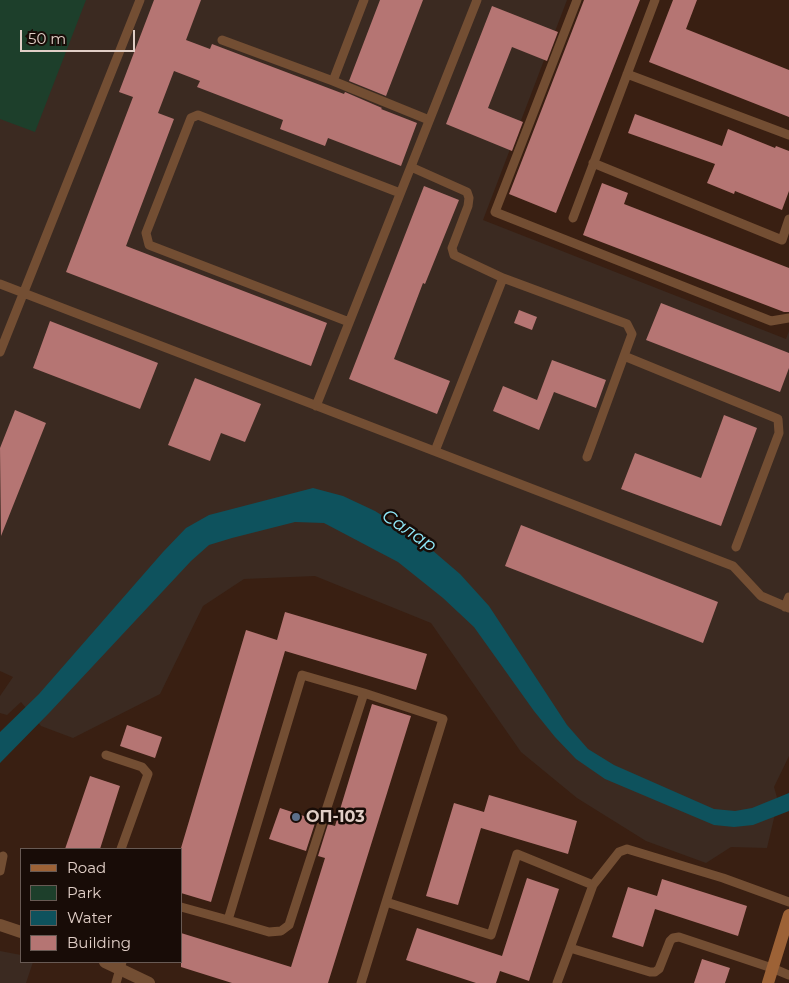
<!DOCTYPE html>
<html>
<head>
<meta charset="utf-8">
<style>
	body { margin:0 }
	#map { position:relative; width:789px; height:983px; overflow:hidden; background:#391f12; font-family:Montserrat,sans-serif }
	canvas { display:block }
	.legend { position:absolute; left:20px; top:848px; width:162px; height:115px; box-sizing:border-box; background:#180c07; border:1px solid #685a54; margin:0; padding:6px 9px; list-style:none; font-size:15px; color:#e1cfc7 }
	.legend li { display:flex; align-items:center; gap:10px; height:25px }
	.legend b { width:25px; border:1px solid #685a54 }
	.scale { position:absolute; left:20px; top:30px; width:115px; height:22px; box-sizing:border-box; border:2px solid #e1cfc7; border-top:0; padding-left:6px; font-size:15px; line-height:18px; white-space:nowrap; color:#e1cfc7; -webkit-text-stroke:4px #180c07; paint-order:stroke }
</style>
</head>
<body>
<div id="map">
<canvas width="789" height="983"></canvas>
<ul class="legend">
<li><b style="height:6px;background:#9d6236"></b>Road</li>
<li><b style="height:14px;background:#1d3f2b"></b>Park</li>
<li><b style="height:14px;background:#0e525d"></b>Water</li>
<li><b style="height:14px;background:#b57573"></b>Building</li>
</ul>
<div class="scale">50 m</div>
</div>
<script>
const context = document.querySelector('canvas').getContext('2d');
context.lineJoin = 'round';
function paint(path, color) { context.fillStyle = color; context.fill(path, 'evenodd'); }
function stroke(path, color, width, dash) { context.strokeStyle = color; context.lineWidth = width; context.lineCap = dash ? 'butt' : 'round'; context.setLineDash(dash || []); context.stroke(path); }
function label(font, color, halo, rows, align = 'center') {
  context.font = font + ' Montserrat,sans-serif'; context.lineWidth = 5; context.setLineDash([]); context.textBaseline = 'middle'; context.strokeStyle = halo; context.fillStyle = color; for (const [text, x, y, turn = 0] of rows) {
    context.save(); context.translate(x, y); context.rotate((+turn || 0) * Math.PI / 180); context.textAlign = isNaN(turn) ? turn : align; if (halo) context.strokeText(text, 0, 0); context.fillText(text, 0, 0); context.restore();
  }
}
const education = new Path2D(`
	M0 0H567L483 220 786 339 789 331V756L774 787 778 801 767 848 731 847 706 863 646 841 577 798 521 752 431 623 315 576 244 579 203 606 160 694 73 738 41 726 21 702 7 715 0 713V696L13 677 0 671Z
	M0 951 21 955V962H33L26 983H0Z`);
const green = new Path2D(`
	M0 0H86L35 132 0 119Z`);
const water = new Path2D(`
	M313 488 343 496 375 511 418 538 460 574 489 606 567 725 588 749 614 765 714 809 735 811 752 808 789 793V811L753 825 734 827 714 825 605 779 576 759 555 737 534 711 474 627 443 598 398 562 324 523 295 522 232 538 209 545 191 561 50 712 0 763V732L39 694 163 552 186 528 209 515Z`);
const building = new Path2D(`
	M154 0H201L186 40 210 49 212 44 344 94 345 92 382 108 381 109 417 123 401 166 328 138 325 146 280 129 283 120 197 87 200 81 174 71 158 113 174 119 126 246 327 323 311 366 66 272 133 97 119 92Z
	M380 0H423L386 96 349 81Z
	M584 0H640L556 213 509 194Z
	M673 0H697L686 29 789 70V117L649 62Z
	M492 6 558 32 547 61 512 47 488 108 523 122 512 151 446 124Z
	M635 114 722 146 728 129 775 148 776 146 789 151V191L782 210 735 191 734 194 707 183 715 164 628 133Z
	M602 183 628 193 624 204 789 268V312H784L583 235Z
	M424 186 459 200 425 284 423 283 394 359 450 381 437 414 349 379Z
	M661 303 789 353V368L780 392 646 340Z
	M519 310 537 317 532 330 514 323Z
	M50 321 158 363 140 409 33 368Z
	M552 360 606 380 596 408 554 392 539 430 493 411 503 386 537 400Z
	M195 378 261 404 245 442 221 433 210 461 168 445Z
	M15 410 46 423 1 536 0 448Z
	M724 415 757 428 721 526 621 489 635 453 701 478Z
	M521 525 718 602 703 643 505 566Z
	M285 612 427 654 416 690 285 651 211 902 181 893V848L246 630 277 640Z
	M372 704 411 716 328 983H232L181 967V933L291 967 325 858 318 856 328 824 335 826Z
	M127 725 162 737 155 758 120 746Z
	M90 776 120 786 100 849H65Z
	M489 795 577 821 568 854 481 828 458 905 426 896 454 803 484 812Z
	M280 808 316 820 306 851 269 839Z
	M527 878 559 889 529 981 500 971 496 983H476L406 960 417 928 502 956Z
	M662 879 747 906 738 936 655 909 643 947 612 937 628 887 657 896Z
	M702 959 730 968 725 983H694Z`);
const lane = new Path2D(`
	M364 0 333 81 429 120
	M577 0 495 212 771 321 789 318
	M222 40 333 81
	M627 74 789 135
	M593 163 782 240 789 219
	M411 167 467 192 469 198 468 206 452 248 454 255 503 278 435 451
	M573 218 655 0
	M503 278 627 324 632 334 587 457
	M0 284 733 566 761 596 789 608
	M349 322 149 245 146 233 191 118 198 115 400 193
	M0 352 140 0
	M624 356 778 419 779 433 736 547
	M316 406 477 0
	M785 607 789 597
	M364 693 289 925 281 931 269 932 228 920 302 675 364 693 443 719 386 902
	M106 755 142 767 148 774 121 849
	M0 871 3 856
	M593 885 619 852 627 849 723 878 789 902
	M181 907 228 920
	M116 983 122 962
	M361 983 386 902 491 935 517 854 593 885 570 948
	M557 983 570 948 650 972H655L659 969 670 941 673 938 679 937 772 968 789 975`);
const street = new Path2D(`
	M0 925 21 932
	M105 962 149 983`);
const secondary = new Path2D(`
	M768 983 789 915`);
const markers = [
	[296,817,5,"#5c6f8a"]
];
const poiNames = [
	["ОП-103",306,817]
];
const waterNames = [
	["Салар",409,531,34]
];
paint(education, '#3b2a21');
paint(green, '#1d3f2b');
paint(water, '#0e525d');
paint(building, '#b57573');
stroke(lane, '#734e33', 9);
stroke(street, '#734e33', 12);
stroke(secondary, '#9d6236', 12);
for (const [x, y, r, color] of markers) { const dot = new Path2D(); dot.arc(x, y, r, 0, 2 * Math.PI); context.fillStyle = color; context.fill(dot); stroke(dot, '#180c07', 2); }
label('bold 16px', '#e1cfc7', '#180c07', poiNames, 'left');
label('italic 18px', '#91ebfc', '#180c07', waterNames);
</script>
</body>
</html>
